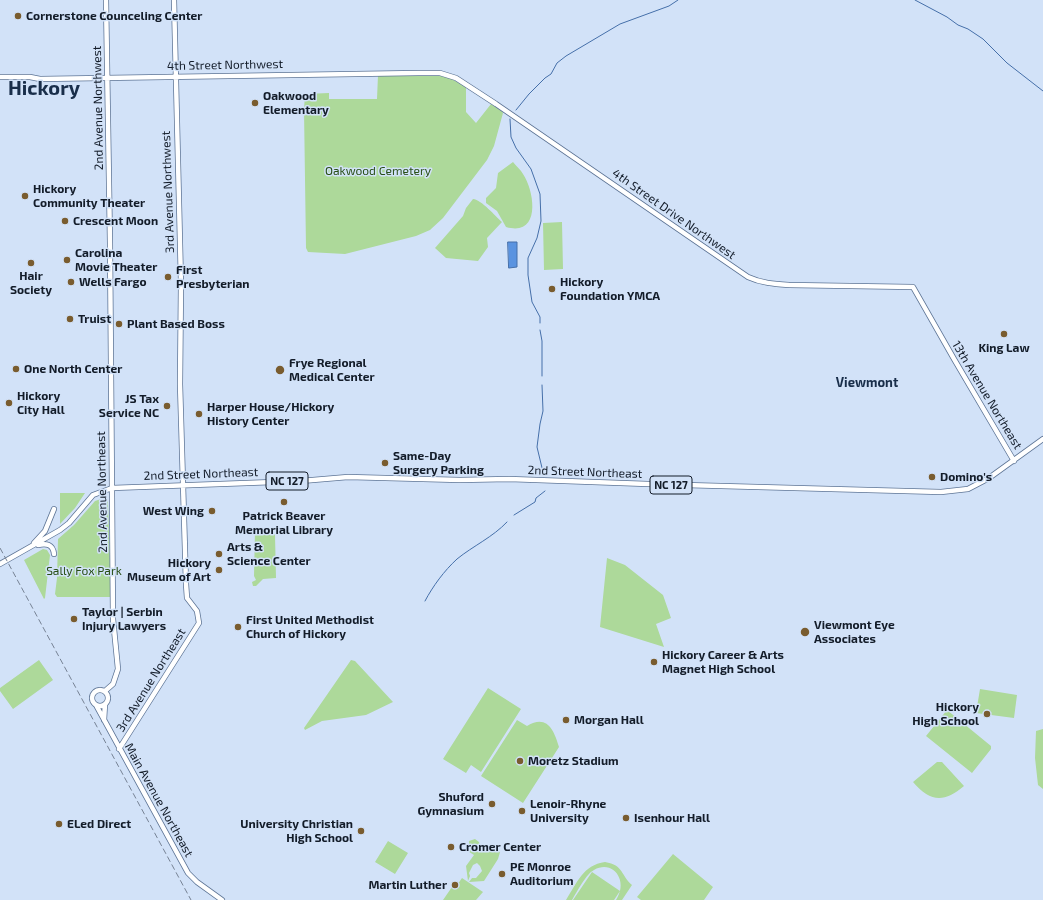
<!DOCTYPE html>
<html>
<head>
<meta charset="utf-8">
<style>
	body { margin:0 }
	canvas { display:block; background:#d2e2f8 }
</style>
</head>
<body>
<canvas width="1043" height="900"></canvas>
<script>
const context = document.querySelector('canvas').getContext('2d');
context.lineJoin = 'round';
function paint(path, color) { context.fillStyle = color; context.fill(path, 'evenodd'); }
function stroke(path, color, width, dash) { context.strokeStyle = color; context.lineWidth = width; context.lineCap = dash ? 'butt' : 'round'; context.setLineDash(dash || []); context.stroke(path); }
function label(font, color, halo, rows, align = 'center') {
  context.font = font + ' "Exo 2",sans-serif'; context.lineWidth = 3; context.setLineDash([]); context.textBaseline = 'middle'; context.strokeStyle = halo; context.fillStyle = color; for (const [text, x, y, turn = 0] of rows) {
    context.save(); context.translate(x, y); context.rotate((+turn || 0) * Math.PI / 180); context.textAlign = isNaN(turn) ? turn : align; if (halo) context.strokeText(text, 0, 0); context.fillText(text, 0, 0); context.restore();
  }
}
const green = new Path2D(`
	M433 74 450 78 466 87V112L476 123 491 104 502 111 503 113 494 146 487 160 443 218 430 230 416 236 345 254 308 252 306 248 304 110 305 94 329 93V99H377L378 75Z
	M513 162C516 166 521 170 523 174 535 192 541 237 506 227L497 211 486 203V198L496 188 498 173Z
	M473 199C482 200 495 216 502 222L487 238 488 247 478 261 446 258 435 248 463 216 466 208Z
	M562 222 563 269 544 270 543 223Z
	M60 493H85L75 508 60 524Z
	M104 498 108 502 111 597H57L55 594 57 578 58 539 74 525 95 501Z
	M255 531H271L275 535 276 578 263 579 256 586H253L252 582 256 580 254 576Z
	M43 549 47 550 50 555 45 598 44 599 24 560Z
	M607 558 625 565 663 595 671 618 656 624 664 647 600 627Z
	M39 660 53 680 13 709 0 691V688Z
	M351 660 355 661 393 702 366 715 322 721 305 730 304 728Z
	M488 688 521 709 481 772 471 765 466 773 443 759Z
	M980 689 1017 695 1014 718 976 713Z
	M947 710 991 746V749L972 773 926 736Z
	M517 720 527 726C547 714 554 730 559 747L523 803 481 776Z
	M1043 729V789L1038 785 1035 758 1036 731Z
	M937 762H942L964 786C944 803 930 802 913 782Z
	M475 839 479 842 480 846 477 850 500 852 498 859 484 881 469 882 472 878H476L482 871 480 866 477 863 473 865 469 873 470 876 468 881 466 866 474 855 466 850H472L469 846V841Z
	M388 841 408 853 395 874 375 862Z
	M673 854 713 887 704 900H641L637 897Z
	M605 862C624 865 621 876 632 885L622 900H616C629 881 613 859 594 870 586 874 577 892 572 900H566C577 883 583 865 605 862Z
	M592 872 620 891 614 900H573Z
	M462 878 483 892 476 900H443L452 887 455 888Z`);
const water = new Path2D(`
	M508 242H517V267L509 268Z`);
const stream = new Path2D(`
	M915 0 947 17 958 25 968 29 983 39 1007 63 1043 91
	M516 110 529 94 545 78 551 74 557 63 566 56 620 24 669 6 678 0
	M510 119 511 137 516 148 531 169 540 194 541 221 537 238 528 258V275L532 302 540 317V323
	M540 330 542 341V376
	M542 385 543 411 540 424 537 447 543 472
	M514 515 535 502 536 498 545 491
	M425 601C433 586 444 571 457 559 473 546 493 537 507 522`);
const major = new Path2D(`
	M0 77H30L40 79 418 73H440L456 78 496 104 748 277C761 283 774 284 789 285L913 287 954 359 1014 461
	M34 543 45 531 54 509
	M38 545C46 543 53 544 54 554
	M0 564 60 530 69 523 93 495 112 488 301 481 348 477 460 480 509 479 648 484 941 492 968 489 989 478 1043 439
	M92 698a8 8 0 1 1 16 0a8 8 0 1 1-16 0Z
	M105 691 113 684 118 669 113 619 110 243 106 0
	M96 705 188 873 197 882 222 900
	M104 720 105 704
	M119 749 199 623 197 611 187 598 186 584 180 384 181 283 174 0`);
const rail = new Path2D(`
	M0 548 191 900`);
const markers = [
	[18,16,4,"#795c2f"],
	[255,103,4,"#795c2f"],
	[25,196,4,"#795c2f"],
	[65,221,4,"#795c2f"],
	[67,260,4,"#795c2f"],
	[31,263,4,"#795c2f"],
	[168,277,4,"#795c2f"],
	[71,282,4,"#795c2f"],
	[552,289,4,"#795c2f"],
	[70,319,4,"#795c2f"],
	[119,324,4,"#795c2f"],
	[1004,334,4,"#795c2f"],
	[16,369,4,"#795c2f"],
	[280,370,5,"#795c2f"],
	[9,403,4,"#795c2f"],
	[167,406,4,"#795c2f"],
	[199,414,4,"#795c2f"],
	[385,463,4,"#795c2f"],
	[932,477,4,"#795c2f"],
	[284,502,4,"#795c2f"],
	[212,511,4,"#795c2f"],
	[219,554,4,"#795c2f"],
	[219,570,4,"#795c2f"],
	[74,619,4,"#795c2f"],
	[238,627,4,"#795c2f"],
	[805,632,5,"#795c2f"],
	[654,662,4,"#795c2f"],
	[987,714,4,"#795c2f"],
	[566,720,4,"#795c2f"],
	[520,761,4,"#795c2f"],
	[492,804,4,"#795c2f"],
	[522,811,4,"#795c2f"],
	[626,818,4,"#795c2f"],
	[59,824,4,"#795c2f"],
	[361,831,4,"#795c2f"],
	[451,847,4,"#795c2f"],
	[502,874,4,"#795c2f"],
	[455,885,4,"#795c2f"]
];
const shields = [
	[287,481,42],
	[671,485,42]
];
const shieldNames = [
	["NC 127",287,481],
	["NC 127",671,485]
];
const poiNames = [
	["Cornerstone Counceling Center",26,16],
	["Oakwood",263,96],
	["Elementary",263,110],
	["Hickory",33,189],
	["Community Theater",33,203],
	["Crescent Moon",73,221],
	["Carolina",75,253],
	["Movie Theater",75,267],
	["First",176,270],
	["Presbyterian",176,284],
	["Hair",31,276,"center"],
	["Society",31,290,"center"],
	["Wells Fargo",79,282],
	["Hickory",560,282],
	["Foundation YMCA",560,296],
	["Truist",78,319],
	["Plant Based Boss",127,324],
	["King Law",1004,348,"center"],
	["Frye Regional",289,363],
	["Medical Center",289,377],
	["One North Center",24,369],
	["Hickory",17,396],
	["City Hall",17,410],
	["JS Tax",159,399,"right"],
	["Service NC",159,413,"right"],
	["Harper House/Hickory",207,407],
	["History Center",207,421],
	["Same-Day",393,456],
	["Surgery Parking",393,470],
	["Domino's",940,477],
	["West Wing",204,511,"right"],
	["Patrick Beaver",284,516,"center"],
	["Memorial Library",284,530,"center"],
	["Arts &",227,547],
	["Science Center",227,561],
	["Hickory",211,563,"right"],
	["Museum of Art",211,577,"right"],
	["Taylor | Serbin",82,612],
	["Injury Lawyers",82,626],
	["First United Methodist",246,620],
	["Church of Hickory",246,634],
	["Viewmont Eye",814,625],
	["Associates",814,639],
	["Hickory Career & Arts",662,655],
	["Magnet High School",662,669],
	["Hickory",979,707,"right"],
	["High School",979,721,"right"],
	["Morgan Hall",574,720],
	["Moretz Stadium",528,761],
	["Shuford",484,797,"right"],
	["Gymnasium",484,811,"right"],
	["Lenoir-Rhyne",530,804],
	["University",530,818],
	["Isenhour Hall",634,818],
	["ELed Direct",67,824],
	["University Christian",353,824,"right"],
	["High School",353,838,"right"],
	["Cromer Center",459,847],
	["PE Monroe",510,867],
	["Auditorium",510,881],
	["Martin Luther",447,885,"right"]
];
const streetNames = [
	["4th Street Northwest",225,65,-1],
	["2nd Avenue Northwest",98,108,-91],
	["3rd Avenue Northwest",168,192,-92],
	["4th Street Drive Northwest",674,214,35],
	["13th Avenue Northeast",987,395,59],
	["2nd Street Northeast",585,472,2],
	["2nd Street Northeast",201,474,-2],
	["2nd Avenue Northeast",102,492,-91],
	["3rd Avenue Northeast",151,680,-58],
	["Main Avenue Northeast",159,800,61]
];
const parkNames = [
	["Oakwood Cemetery",378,171],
	["Sally Fox Park",84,571]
];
const neighbourhoodNames = [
	["Viewmont",867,383]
];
const townNames = [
	["Hickory",44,88]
];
paint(green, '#add99a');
paint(water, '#5a93e0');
stroke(water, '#456fa9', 1);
stroke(stream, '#456fa9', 1);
stroke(major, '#5e7596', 6);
stroke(major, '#fff', 4.5);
stroke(rail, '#768294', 1, [6, 3]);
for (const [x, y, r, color] of markers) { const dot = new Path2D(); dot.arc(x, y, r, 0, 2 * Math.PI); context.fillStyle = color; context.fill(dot); stroke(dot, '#d2e2f8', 1.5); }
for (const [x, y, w] of shields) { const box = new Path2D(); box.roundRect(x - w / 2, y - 9, w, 18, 3); context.fillStyle = '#d2e2f8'; context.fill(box); stroke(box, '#131c29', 1); }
label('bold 11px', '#131c29', null, shieldNames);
label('bold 12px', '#131c29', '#d2e2f8', poiNames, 'left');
label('12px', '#131c29', '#d2e2f8', streetNames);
label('12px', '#294f16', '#d2e2f8', parkNames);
label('bold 13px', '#192e4a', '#d2e2f8', neighbourhoodNames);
label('bold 20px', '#192e4a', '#d2e2f8', townNames);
</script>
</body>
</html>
